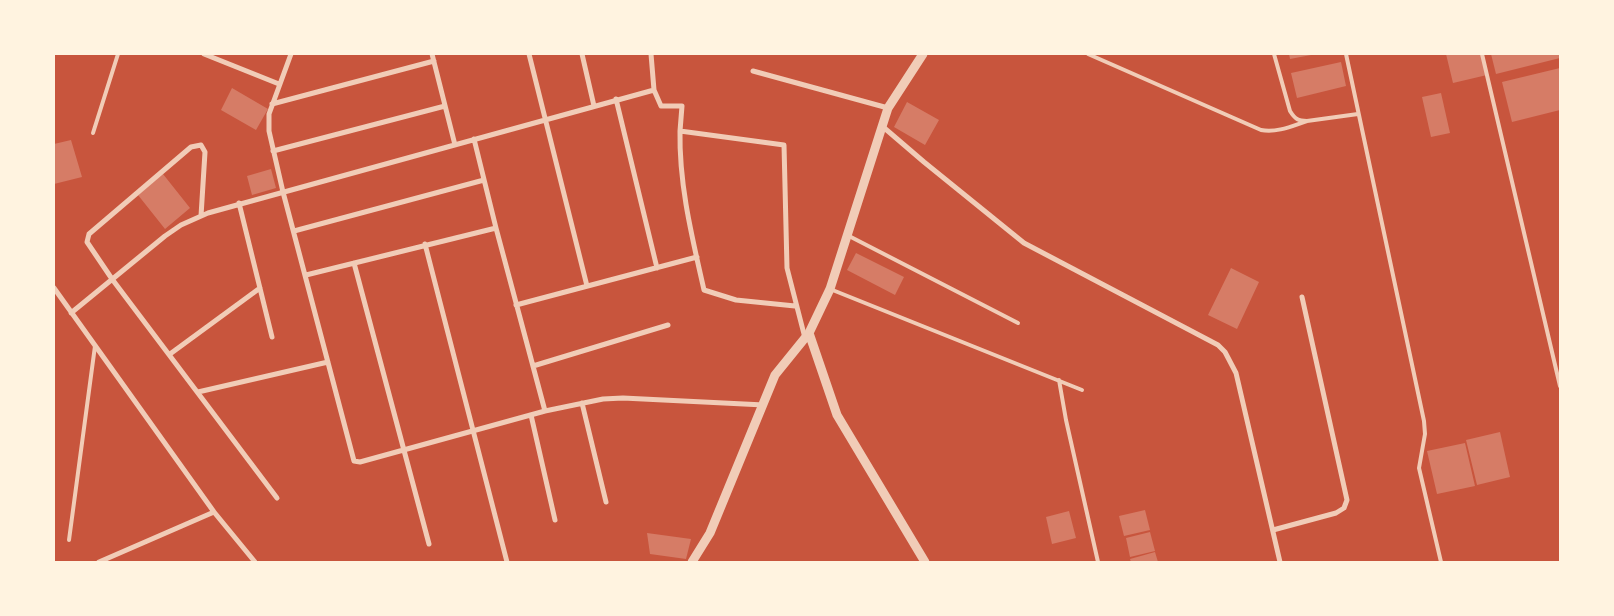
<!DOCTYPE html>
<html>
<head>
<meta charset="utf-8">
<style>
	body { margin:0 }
	#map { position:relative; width:1614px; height:616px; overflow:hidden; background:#c8553d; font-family:Cabin,sans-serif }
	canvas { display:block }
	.frame { position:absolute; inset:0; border:55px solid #fff3e0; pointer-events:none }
</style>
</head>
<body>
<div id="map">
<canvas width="1614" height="616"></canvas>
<div class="frame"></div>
</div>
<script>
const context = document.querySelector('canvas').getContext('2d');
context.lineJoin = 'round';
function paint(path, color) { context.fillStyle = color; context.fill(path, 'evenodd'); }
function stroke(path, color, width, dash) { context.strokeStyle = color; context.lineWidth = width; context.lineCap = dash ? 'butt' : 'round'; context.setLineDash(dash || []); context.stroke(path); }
const building = new Path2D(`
	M1289 54H1311V55L1290 59Z
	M1446 54H1481L1487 75 1453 83Z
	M1491 54H1560V58L1496 74Z
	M1341 62 1346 86 1297 98 1291 73Z
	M1560 68V110L1512 122 1502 82Z
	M232 88 268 109 256 130 221 110Z
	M1441 93 1450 133 1431 137 1422 97Z
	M907 102 939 120 925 145 894 127Z
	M71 140 82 177 54 184V144Z
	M271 169 276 188 252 195 247 176Z
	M163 174 190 208 165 229 138 195Z
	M856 253 904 277 895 295 847 270Z
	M1231 268 1259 282 1237 329 1208 315Z
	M1500 432 1510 477 1477 485 1466 440Z
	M1465 443 1475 486 1437 494 1427 451Z
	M1145 510 1150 530 1124 536 1119 516Z
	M1069 511 1076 538 1052 544 1046 517Z
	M1150 532 1155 551 1130 557 1126 538Z
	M647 533 691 539 686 559 650 554Z
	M1155 552 1158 562H1131L1130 559Z`);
const service = new Path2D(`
	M1088 54 1261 130C1277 133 1292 126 1307 121
	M1274 54 1290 111C1295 119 1298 121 1307 121L1358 114
	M1346 54 1424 421 1425 434 1419 468 1441 562
	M1482 54 1560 386
	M93 133 118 54
	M847 235 1018 323
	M830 289 1082 390
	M1059 380 1066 420 1098 562
	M69 540 95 346`);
const minor = new Path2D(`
	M204 54 279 84
	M291 54 269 114V131L283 192 354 461 360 462 545 411 603 399 623 398 764 405
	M432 54 455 145
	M529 54 587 286
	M582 54 594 106
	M651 54 654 90 661 106H682L680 131 784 145 787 268 805 338
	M753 71 888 108
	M616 99 657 268
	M272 104 434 61
	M882 126 924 162 1024 243 1218 345 1225 352 1236 373 1280 562
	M680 131C679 185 692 237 704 290L736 300 795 306
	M474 139 496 228 545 411
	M273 151 445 106
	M239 203 272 337
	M201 216 205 152 201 145 191 147 89 234 87 242 112 279 277 498
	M294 231 484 180
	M425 244 507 562
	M354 263 429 544
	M306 275 496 228
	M54 288 214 512 255 562
	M516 305 697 257
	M71 313 165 236 181 225 208 213 654 90
	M170 354 260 288
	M533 366 668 325
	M198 392 328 362
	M582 403 606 502
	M531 415 555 520
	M1273 530 1336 513 1344 508 1347 500 1302 297
	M99 562 214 512`);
const tertiary = new Path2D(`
	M809 333 837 415 925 562
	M692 562 710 533 775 375 809 333 830 289 888 108 923 54`);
paint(building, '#d67c66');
stroke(service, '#f1ccb7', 4);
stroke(minor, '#f1ccb7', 5);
stroke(tertiary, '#f1ccb7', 9);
</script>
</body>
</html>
